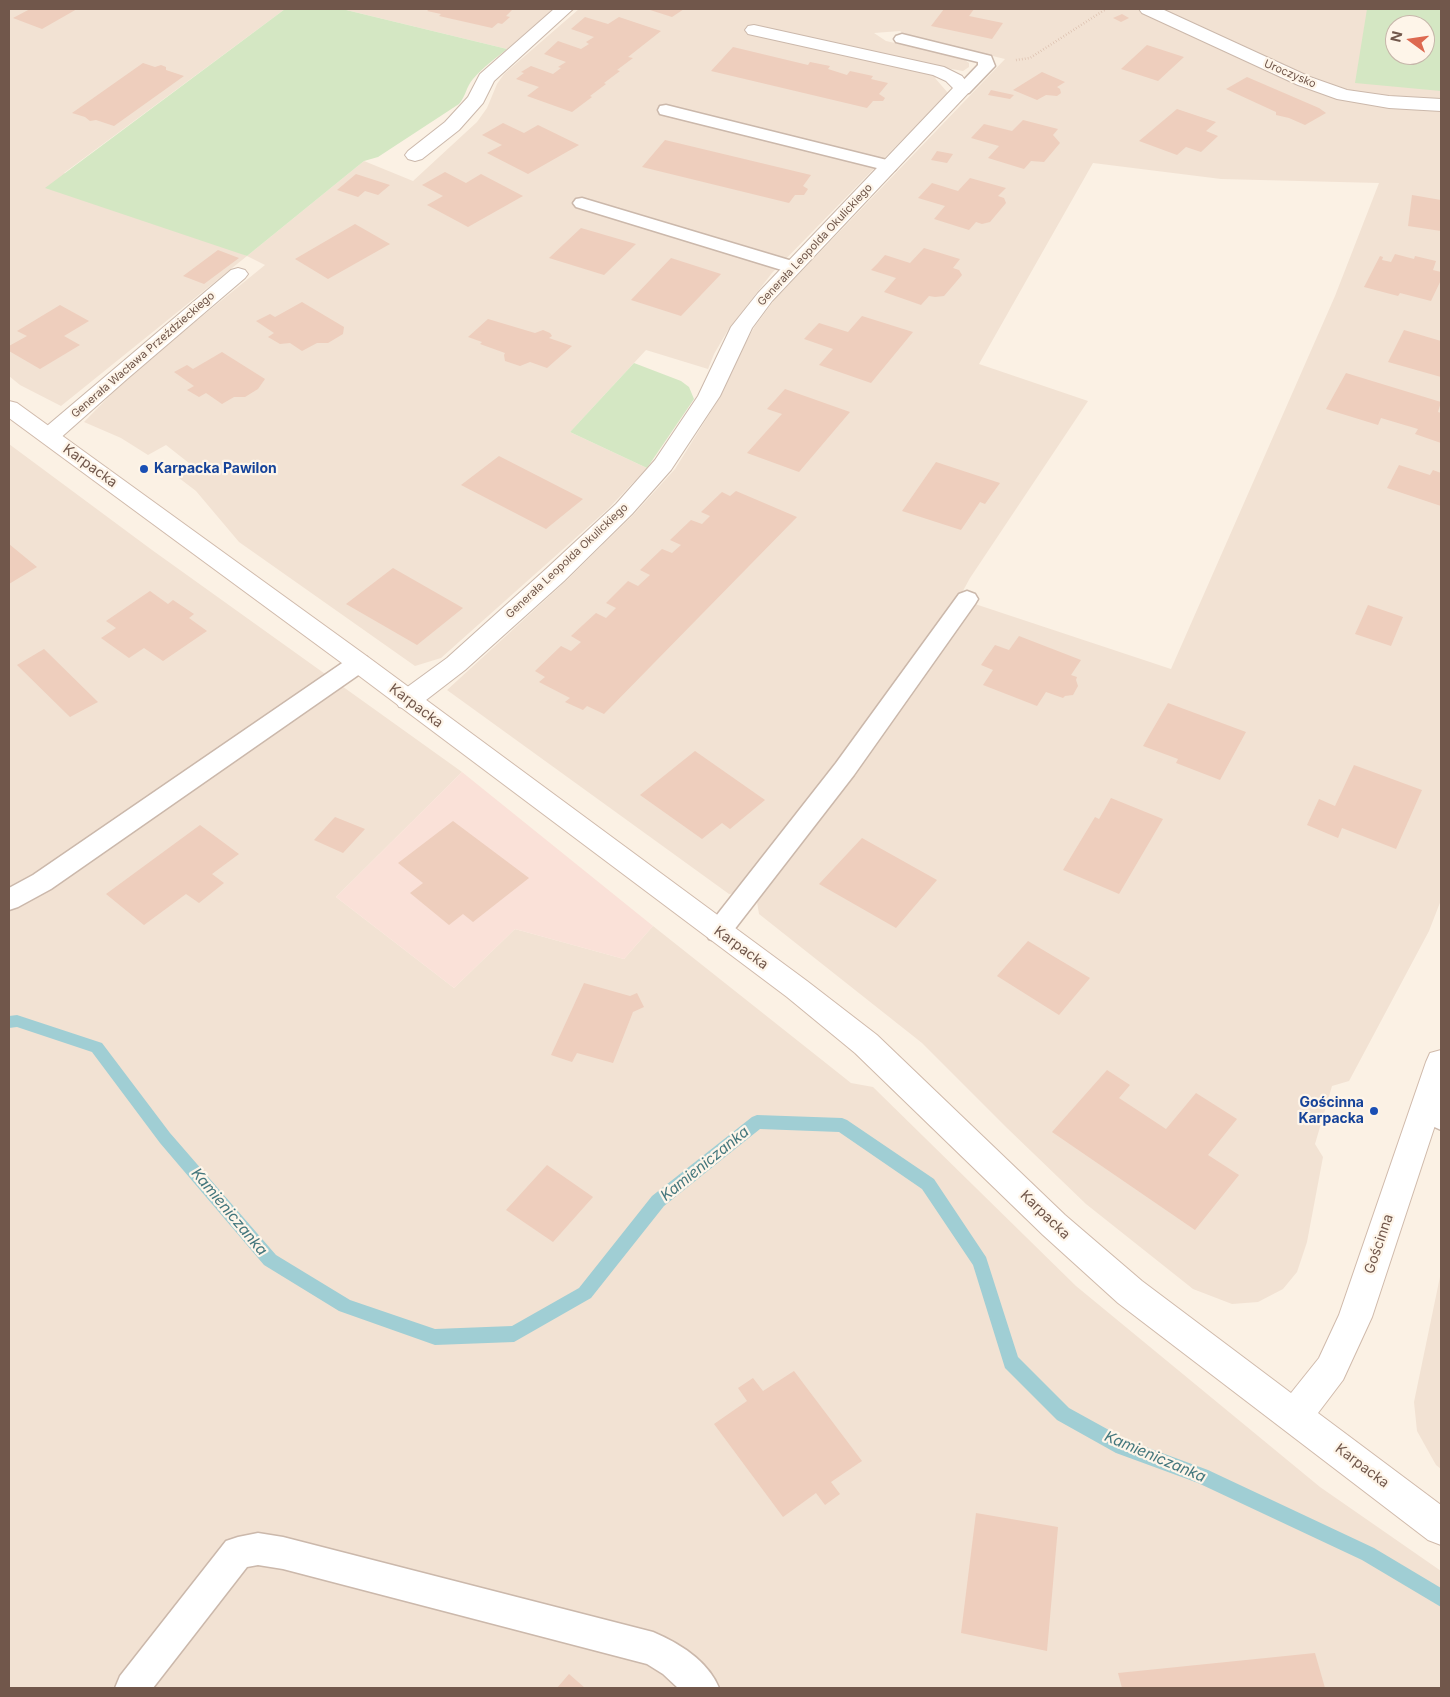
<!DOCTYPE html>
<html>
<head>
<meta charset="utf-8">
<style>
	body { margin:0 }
	#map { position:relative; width:1450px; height:1697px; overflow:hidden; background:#fbf1e4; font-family:Inter,sans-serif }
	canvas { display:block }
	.frame { position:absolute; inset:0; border:10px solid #71574b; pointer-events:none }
	.north { position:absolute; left:1385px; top:15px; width:50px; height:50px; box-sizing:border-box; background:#fef5e9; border:1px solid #c6b6aa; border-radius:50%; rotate:284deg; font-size:14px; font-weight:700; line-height:20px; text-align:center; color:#71574b }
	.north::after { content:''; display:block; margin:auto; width:18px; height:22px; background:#dd6950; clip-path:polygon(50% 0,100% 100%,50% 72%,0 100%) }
</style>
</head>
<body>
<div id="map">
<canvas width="1450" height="1697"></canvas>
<div class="frame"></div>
<div class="north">N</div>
</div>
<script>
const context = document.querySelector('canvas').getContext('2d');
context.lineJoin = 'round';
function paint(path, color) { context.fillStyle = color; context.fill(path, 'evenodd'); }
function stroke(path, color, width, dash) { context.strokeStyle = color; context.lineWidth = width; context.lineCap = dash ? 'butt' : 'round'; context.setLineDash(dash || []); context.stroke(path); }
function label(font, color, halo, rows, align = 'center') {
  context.font = font + ' Inter,sans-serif'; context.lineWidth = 4.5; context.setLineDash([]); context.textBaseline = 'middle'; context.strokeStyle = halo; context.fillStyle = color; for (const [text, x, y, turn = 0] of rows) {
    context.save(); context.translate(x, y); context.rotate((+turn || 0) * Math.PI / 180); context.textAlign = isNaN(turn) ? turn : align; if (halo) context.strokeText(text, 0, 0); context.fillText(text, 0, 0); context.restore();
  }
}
const residential = new Path2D(`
	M9 9H285L64 173 247 256 364 161 413 181 477 122 487 108 497 84 504 74 579 9H1136L1301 83 1390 106 1441 109V900L1429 931 1349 1081 1332 1086 1315 1144 1323 1157 1307 1242 1297 1272 1283 1289 1258 1302 1232 1304 1193 1289 1086 1204 1007 1128 922 1043 759 914 757 902 975 604 1171 669 1335 296 1379 183 1221 179 1093 163 979 364 1088 401 970 578 958 600 738 893 729 894 447 690 567 580 635 513 675 469 720 397 741 351 755 326 775 299 1005 59 905 35 900 31 874 33 886 41 962 58 969 63V67L963 71 946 68 935 78 948 93 772 273 728 330 714 354 708 369 646 350 570 432 647 468 608 509 441 658 415 666 239 542 196 491 179 478 194 467 166 445 148 455 121 438 84 422 130 375 265 265 247 256 61 406 20 385 9 376Z
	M342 9H553L507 49Z
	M1159 9H1441V101L1363 96 1308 78ZM1395 25H1425V55H1395Z
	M9 444 152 550 462 772 336 897 454 988 515 929 624 959 653 926 851 1083 873 1087 1076 1286 1320 1487 1441 1571V1688H9Z
	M1441 1272V1469L1436 1465 1417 1431 1414 1402Z`);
const commercial = new Path2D(`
	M462 772 653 926 624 959 515 929 454 988 336 897Z`);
const green = new Path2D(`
	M285 9H342L507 49C496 58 482 68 473 79 466 87 466 96 459 104L378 157 364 161 247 256 45 188Z
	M1367 9H1441V91L1355 83ZM1395 25H1425V55H1395Z
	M634 363 681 381 689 387 694 399 647 468 570 432Z`);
const stream = new Path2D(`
	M17 1015 102 1043 170 1133 276 1255 350 1300 435 1329 512 1326 579 1288 652 1196 752 1117 757 1115 842 1118 847 1120 934 1179 986 1257 1018 1357 1069 1408 1127 1440 1208 1470 1374 1548 1441 1588V1607L1362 1560 1198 1483 1116 1453 1057 1420 1005 1368 973 1265 922 1189 839 1132 760 1129 664 1206 591 1298 514 1342 435 1345 339 1311 264 1265 160 1143 92 1052 17 1027 9 1028V1016Z`);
const building = new Path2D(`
	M30 9H77L42 29 13 18Z
	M430 9H505L512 10 506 16 510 17 502 24 498 23 492 28 439 16 441 14 427 11Z
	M647 9H684L672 17Z
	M944 9H974L969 16 1003 23 992 39 931 26Z
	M1122 14 1129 18 1121 22 1113 18Z
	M585 17 608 24 619 17 661 31 628 57 633 58 617 70 620 71 604 83 606 84 590 96 592 97 572 112 527 96 539 87 516 79 524 73 521 72 531 66 553 74 561 68 558 67 566 62 544 54 558 41 581 49 589 44 586 42 594 37 571 29Z
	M1147 45 1184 57 1158 81 1121 69Z
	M733 47 808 65 810 62 830 66 828 69 847 75 850 71 873 76 871 79 888 83 879 94 885 98 883 101H873L867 108 711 71Z
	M143 63 155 67 161 65 166 67V70L184 76 114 126 96 120 90 121 85 117 72 113Z
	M1042 72 1065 82 1057 87 1060 89 1061 93 1057 96 1046 95 1037 100 1013 90Z
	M1247 77 1319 108 1326 113 1305 125 1289 118 1276 115V112L1226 89Z
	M991 90 1014 95 1010 99 988 95Z
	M1177 109 1216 122 1206 131 1218 136 1201 152 1186 147 1177 155 1139 141Z
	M1023 120 1058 129 1053 135 1060 143 1044 162 1031 161 1024 169 988 158 999 146 971 138 984 124 1012 131Z
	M503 123 524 133 538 125 579 145 528 174 487 153 502 145 482 135Z
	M665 140 811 175 803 186 808 189 804 195H795L789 203 642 167Z
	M937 151 953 154 947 163 931 160Z
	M445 172 466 183 481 174 523 196 468 227 427 205 443 196 422 185Z
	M356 174 390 185 378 195 365 191 358 197 337 190Z
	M970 178 1006 188 998 196 1004 198 1006 203 990 222 982 224 976 222 969 230 934 219 945 206 918 198 932 183 958 191Z
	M1412 195 1441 200V231L1408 226Z
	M355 224 390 244 328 279 295 259Z
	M581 228 636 244 604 275 549 258Z
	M924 248 960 259 953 268 959 270 962 275 944 296 935 297 929 296 921 305 884 292 896 278 871 270 878 263 885 255 910 263Z
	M218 250 239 258 204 284 183 276Z
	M1395 254 1414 259 1415 256 1436 261 1433 270 1441 272V280L1431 301 1400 293 1398 296 1364 287 1380 256 1383 257 1382 260 1391 262Z
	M671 258 721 274 681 316 631 300Z
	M302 302 344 327 343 334 328 343H317L302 351 290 343 280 344 268 337 274 333 256 321 270 314 275 317Z
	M60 305 89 321 64 336 80 345 40 369 9 351V346L27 336 17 331Z
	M862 316 913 332 871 383 819 365 833 349 804 339 819 323 848 332Z
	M488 319 535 333 543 330 550 333 552 336 549 338 572 346 547 368 530 362 520 366 505 361 504 355 505 353 480 344 482 342 468 337Z
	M1404 330 1441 341V377L1388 362Z
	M222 352 265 379 258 389 245 397H234L222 404 206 393 199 397 187 390 194 386 174 372 187 365 193 369Z
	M1346 373 1441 402 1438 412 1441 413V443L1415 434 1418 429 1381 418 1378 425 1326 409Z
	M785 389 850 412 799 472 747 453 782 414 767 409Z
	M499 456 583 499 546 529 461 485Z
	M936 462 1000 483 985 504 980 502 961 530 902 511Z
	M1399 465 1430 475 1433 470 1441 473V506L1387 488Z
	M736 491 797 517 604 714 587 706 583 710 565 702 570 698 539 682 545 677 535 671 561 646 571 651 581 642 571 636 596 613 606 618 616 608 606 603 628 581 638 586 650 575 640 570 662 549 672 553 681 545 670 540 691 520 702 524 710 516 701 512 722 492 730 496Z
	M9 544 37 567 9 584Z
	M393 568 463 608 417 645 346 604Z
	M150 591 168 604 173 600 194 614 189 618 207 631 163 661 144 648 129 658 101 638 116 628 106 621Z
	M1368 605 1403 617 1391 646 1355 634Z
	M1019 636 1081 660 1071 675 1077 677 1076 680 1078 686 1073 695 1065 696 1063 698 1046 692 1037 706 983 685 993 670 981 665 995 645 1009 650Z
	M44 649 98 702 70 717 17 665Z
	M1168 703 1246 732 1220 780 1176 763 1178 759 1143 746Z
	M695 751 765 800 730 829 722 823 702 839 640 795Z
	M1354 765 1422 790 1396 849 1342 828 1338 838 1307 825 1319 799 1335 806Z
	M1111 798 1163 819 1119 894 1063 870 1095 817 1099 819Z
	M335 817 365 829 343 853 314 840Z
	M453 821 529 878 473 922 463 914 449 925 410 893 423 883 398 863Z
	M200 825 239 854 212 874 224 883 199 903 186 894 144 925 106 894Z
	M862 838 937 880 896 928 819 884Z
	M1028 941 1090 978 1059 1015 997 976Z
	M584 983 630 996 637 993 644 1007 633 1012 613 1063 577 1053 572 1062 551 1055Z
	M1107 1070 1130 1085 1119 1098 1166 1129 1196 1093 1237 1119 1208 1155 1239 1175 1195 1230 1052 1132Z
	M547 1165 593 1197 553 1242 506 1210Z
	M794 1371 862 1461 831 1482 840 1494 825 1505 816 1493 783 1517 714 1424 747 1401 738 1388 753 1378 763 1391Z
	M976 1513 1058 1527 1047 1651 961 1633Z
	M1315 1653 1325 1688H1122L1118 1673Z
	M569 1674 585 1688H557Z`);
const path = new Path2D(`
	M1016 60 1030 58 1106 9`);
const lane = new Path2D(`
	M902 34 991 56 995 66 969 93H957L955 89 978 65V62L896 42 894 39 896 36Z
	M666 105 895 162 898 166 895 170 889 171 660 114 658 110 660 106Z
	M582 198 799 263 801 267 799 271 792 273 785 271 576 207 573 203 576 199Z
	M967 591 975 594 978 599 975 604 854 775 727 939 718 942 709 939 705 932 709 925 836 763 959 594Z
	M359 655 367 657 370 663 367 669 51 889 18 907 9 910V888L33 875 351 657Z
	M1425 1098 1441 1105V1130L1415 1118 1411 1110 1415 1102Z
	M258 1533 283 1537 653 1632C679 1643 708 1661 719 1688H678L663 1674 647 1664 283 1569 258 1565 247 1567 153 1688H115L120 1676 226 1541 238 1537Z`);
const street = new Path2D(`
	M554 9H573L494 81 483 103 459 130 422 159 415 161 408 159 405 155 408 151 445 122 468 97 480 74Z
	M1139 9H1162L1310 77 1347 90 1389 96 1441 99V111L1389 108 1337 99 1298 85 1142 13Z
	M754 25 944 67 962 76 972 89 772 301 752 328 720 396 671 470 632 514 564 581 465 670 417 707 408 709 399 707 395 700 399 693 447 658 546 569 616 504 655 460 698 396 731 327 758 293 953 88 946 81 933 75 748 34 745 30 748 26Z
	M238 268 245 270 248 274 245 278 127 379 57 441 49 443 41 441 38 436 41 431 231 270Z`);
const secondary = new Path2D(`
	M9 401 17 403 368 657 807 981 877 1035 1065 1215 1142 1281 1291 1393 1319 1358 1339 1315 1426 1062 1430 1053 1441 1050V1107L1372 1317 1343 1380 1318 1413 1441 1505V1545L1428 1540 1118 1303 1043 1235 855 1053 787 997 350 669 9 418Z`);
const markers = [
	[144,469,5,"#1a4fb4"],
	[1374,1111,5,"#1a4fb4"]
];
const farStreetnames = [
	["Uroczysko",1290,74,23],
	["Generała Leopolda Okulickiego",815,245,-47],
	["Generała Wacława Przeździeckiego",143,355,-41],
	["Generała Leopolda Okulickiego",567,561,-43]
];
const streetNames = [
	["Karpacka",90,466,36],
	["Karpacka",416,706,37],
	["Karpacka",741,948,36],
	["Karpacka",1045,1215,44],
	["Gościnna",1379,1244,-71],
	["Karpacka",1362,1466,37]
];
const transitNames = [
	["Karpacka Pawilon",154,469],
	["Gościnna",1364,1103,"right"],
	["Karpacka",1364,1119,"right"]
];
const waterNames = [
	["Kamieniczanka",705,1164,-39],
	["Kamieniczanka",229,1212,50],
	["Kamieniczanka",1155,1457,23]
];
paint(residential, '#f2e2d3');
paint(commercial, '#fae1d8');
paint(green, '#d4e7c3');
paint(stream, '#a0ced4');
paint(building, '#eecebd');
stroke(lane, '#cbb8ab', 3);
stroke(street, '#cbb8ab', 2);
stroke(secondary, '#d0baab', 2);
stroke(path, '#d3b2a0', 2.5, [0.5, 2.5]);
paint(lane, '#fff');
paint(street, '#fff');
paint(secondary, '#fff');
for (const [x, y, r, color] of markers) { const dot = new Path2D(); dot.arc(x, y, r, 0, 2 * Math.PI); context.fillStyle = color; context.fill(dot); stroke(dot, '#fef5e9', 2); }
label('11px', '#71574b', '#fef5e9', farStreetnames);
label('14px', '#71574b', '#fef5e9', streetNames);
label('bold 14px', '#164399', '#fef5e9', transitNames, 'left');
label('italic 15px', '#43767c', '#fef5e9', waterNames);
</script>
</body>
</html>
